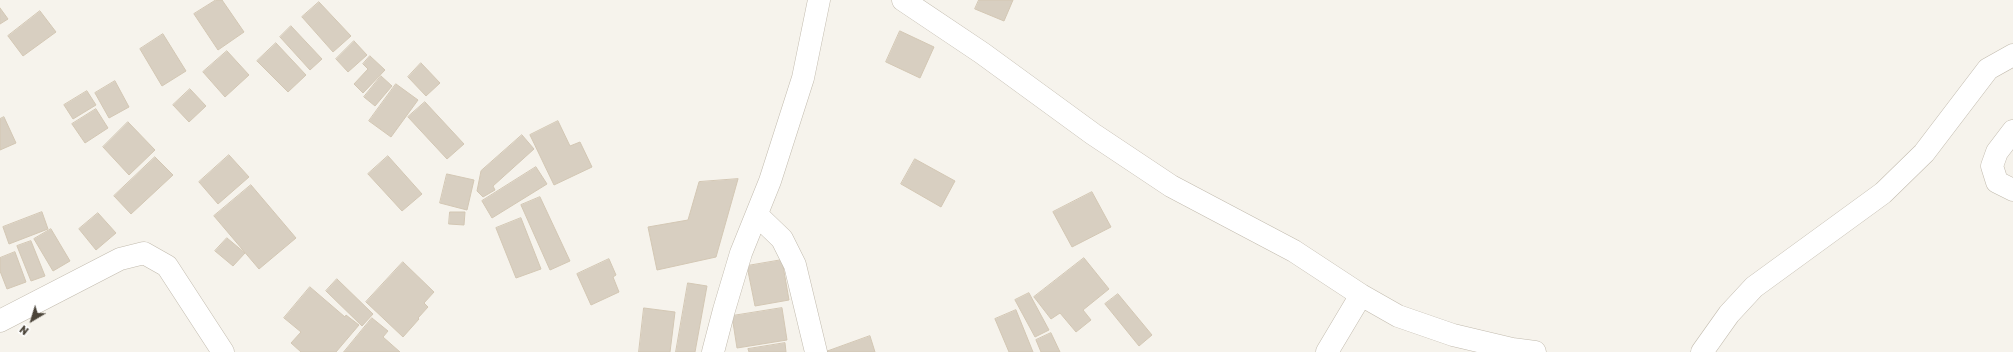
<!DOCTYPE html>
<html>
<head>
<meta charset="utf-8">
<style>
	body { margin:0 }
	#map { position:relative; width:2013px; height:352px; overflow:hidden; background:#f6f3ec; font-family:Rubik,sans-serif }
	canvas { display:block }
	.north { position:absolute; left:12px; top:300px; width:40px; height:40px; -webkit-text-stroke:3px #fff; paint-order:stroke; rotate:218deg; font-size:11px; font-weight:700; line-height:16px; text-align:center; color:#4b4439 }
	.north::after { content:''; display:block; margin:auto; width:14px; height:18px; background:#4b4439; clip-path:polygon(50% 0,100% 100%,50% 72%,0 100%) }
</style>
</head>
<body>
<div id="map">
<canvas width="2013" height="352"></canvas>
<div class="north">N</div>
</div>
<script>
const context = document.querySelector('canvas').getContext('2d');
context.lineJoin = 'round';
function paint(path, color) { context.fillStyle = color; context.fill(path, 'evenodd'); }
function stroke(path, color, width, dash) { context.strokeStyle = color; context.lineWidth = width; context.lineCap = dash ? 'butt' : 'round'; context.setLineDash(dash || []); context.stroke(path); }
const building = new Path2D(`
	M216 0H222L244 32 218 50 194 14Z
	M979 0H1013L1004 21 975 9Z
	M319 2 351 36 333 52 302 17Z
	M0 8 8 19 0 24Z
	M40 11 56 32 23 56 8 36Z
	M291 26 322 59 310 70 280 37Z
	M900 31 934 47 920 78 886 62Z
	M163 34 186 71 162 86 140 49Z
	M354 41 367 55 348 72 336 59Z
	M276 43 306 75 288 92 257 61Z
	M227 51 249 75 225 97 203 72Z
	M370 56 385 70 363 93 354 84 368 69 363 64Z
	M421 63 440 83 426 96 408 77Z
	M381 76 392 86 375 106 364 97Z
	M115 81 129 107 109 118 95 93Z
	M396 84 418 100 391 137 369 121Z
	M190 89 206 106 189 122 173 105Z
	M87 91 96 105 73 119 64 105Z
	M425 102 464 144 447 159 408 117Z
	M96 109 108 128 85 143 72 124Z
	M4 117 16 143 0 150V119Z
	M558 121 570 146 580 142 592 167 554 185 530 135Z
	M128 122 155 150 129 175 103 147Z
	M522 135 534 149 493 186 495 190 483 197 477 191 481 171Z
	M229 155 249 177 218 204 199 182Z
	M388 156 422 194 402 211 368 174Z
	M155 157 173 175 131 214 114 196Z
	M915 159 955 181 941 207 901 184Z
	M536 167 547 184 492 218 482 201Z
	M447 174 474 180 467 210 440 203Z
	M738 179 716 257 657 270 648 227 688 220 699 182Z
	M251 185 296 238 259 269 214 216Z
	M1092 192 1111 227 1072 247 1053 212Z
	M540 197 570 261 550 270 521 205Z
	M42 212 48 229 9 244 3 227Z
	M450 212H465L464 225 449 224Z
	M98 213 116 233 96 250 79 229Z
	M521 218 541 269 516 278 496 228Z
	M51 229 70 261 53 271 34 239Z
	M227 238 245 253 233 266 215 251Z
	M31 241 45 276 31 281 17 246Z
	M15 252 26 282 7 289 0 271V258Z
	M1084 258 1109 289 1083 310 1091 320 1076 332 1060 313 1051 319 1034 297Z
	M609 259 616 275 613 277 619 292 591 305 577 274Z
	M782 260 789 300 755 306 747 266Z
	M403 262 434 292 424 303 428 307 418 318 419 319 403 337 366 302Z
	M337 279 373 314 362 326 326 291Z
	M688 283 707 286 695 352H676Z
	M310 287 345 317 346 315 359 325 336 352H301L291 343 301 332 284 318Z
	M1029 293 1049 330 1035 337 1015 300Z
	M1118 294 1152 335 1139 346 1105 304Z
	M644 308 675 312 670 352H639Z
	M782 308 787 340 737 348 732 316Z
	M1016 310 1033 352H1009L995 319Z
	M372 318 388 331 383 337 400 352H344Z
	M1051 333 1060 352H1041L1036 340Z
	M870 336 875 352H825Z
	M785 343 786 352H749L748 349Z`);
const minor = new Path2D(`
	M903 0 982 53 1093 134 1171 186 1294 251 1361 295 1398 316 1453 335 1512 349 1535 352
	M2013 131 1997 152 1992 166 1997 182 2013 190
	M757 215 782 239 795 265 816 352
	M0 321 120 259 144 253 167 266 223 352
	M713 352 724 310 741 253 770 181 803 78 819 0
	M1327 352 1361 295
	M1702 352 1729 314 1754 287 1883 193 1924 153 1988 69 2013 55`);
paint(building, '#d8cfc1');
stroke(building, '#d3c7b4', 1);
stroke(minor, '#c2bbae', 23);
stroke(minor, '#fff', 22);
</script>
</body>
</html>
